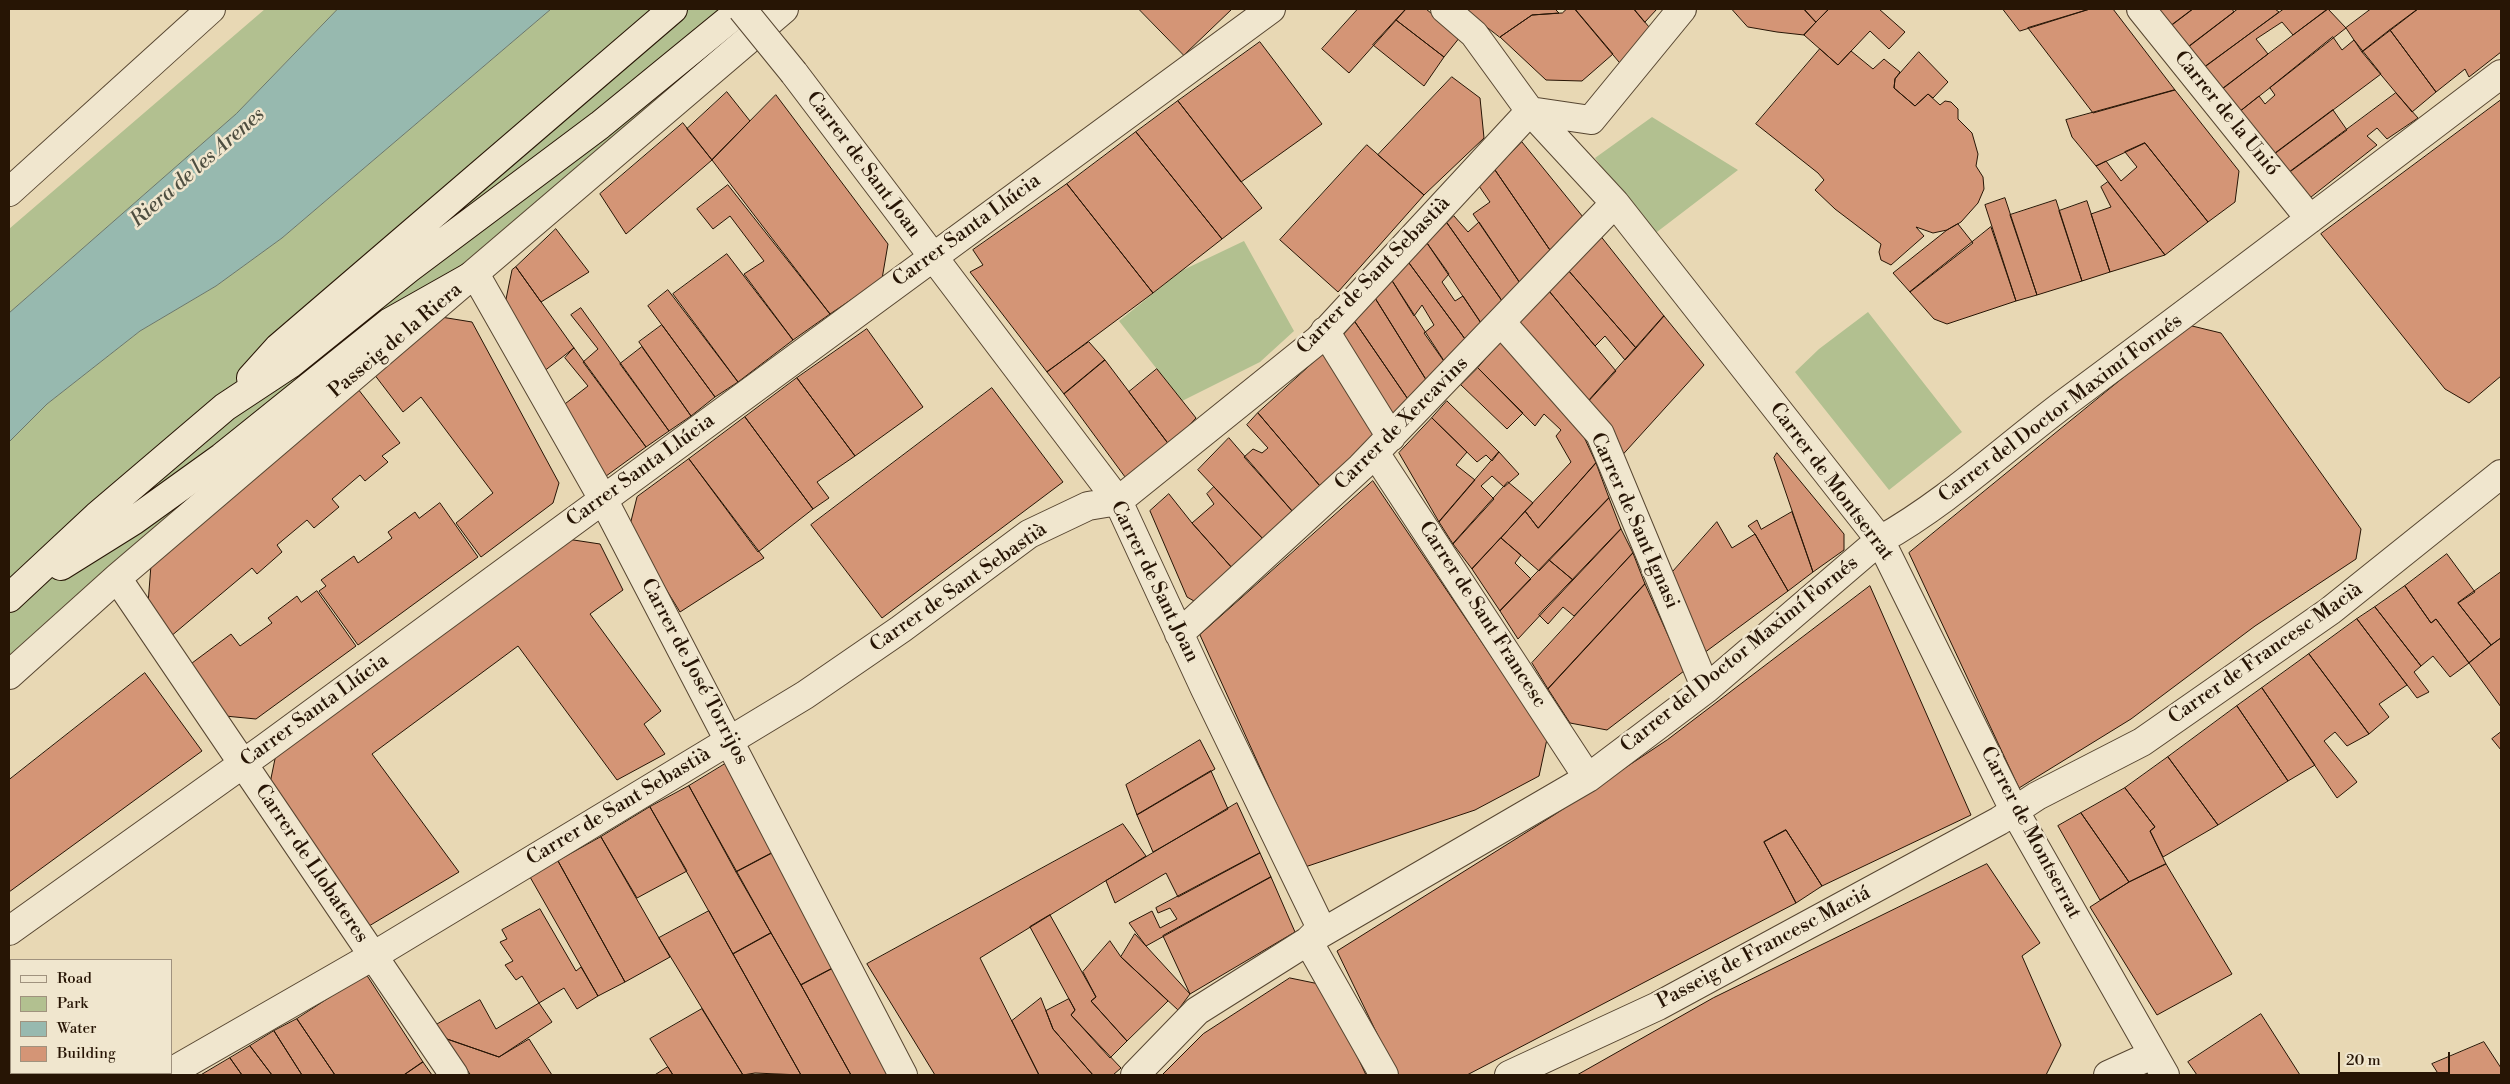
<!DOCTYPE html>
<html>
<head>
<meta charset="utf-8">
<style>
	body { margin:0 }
	#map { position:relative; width:2510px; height:1084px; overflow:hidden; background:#e8d8b4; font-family:"Libre Bodoni",serif }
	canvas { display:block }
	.frame { position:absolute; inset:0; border:10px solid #271505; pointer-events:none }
	.legend { position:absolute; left:10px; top:959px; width:162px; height:115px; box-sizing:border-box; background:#f0e6ce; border:1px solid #a0927e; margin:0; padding:6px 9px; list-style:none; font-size:15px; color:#271505 }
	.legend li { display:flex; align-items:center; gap:10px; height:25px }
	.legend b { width:25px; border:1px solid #a0927e }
	.scale { position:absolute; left:2338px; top:1052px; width:112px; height:22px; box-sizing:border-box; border:2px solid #271505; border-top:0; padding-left:6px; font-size:15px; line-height:18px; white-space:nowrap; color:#271505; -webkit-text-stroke:4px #f0e6ce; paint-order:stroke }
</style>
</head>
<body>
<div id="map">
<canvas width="2510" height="1084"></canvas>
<div class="frame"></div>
<ul class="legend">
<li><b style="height:6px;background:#f0e6ce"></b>Road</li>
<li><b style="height:14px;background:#b2c090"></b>Park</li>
<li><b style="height:14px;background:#97b9af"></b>Water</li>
<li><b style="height:14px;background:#d49576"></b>Building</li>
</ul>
<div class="scale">20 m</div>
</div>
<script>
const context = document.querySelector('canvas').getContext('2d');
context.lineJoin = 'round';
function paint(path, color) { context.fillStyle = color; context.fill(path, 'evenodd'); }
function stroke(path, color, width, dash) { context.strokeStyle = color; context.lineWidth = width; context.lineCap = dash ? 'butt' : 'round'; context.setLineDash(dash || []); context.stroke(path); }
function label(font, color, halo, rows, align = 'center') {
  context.font = font + ' "Libre Bodoni",serif'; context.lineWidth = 5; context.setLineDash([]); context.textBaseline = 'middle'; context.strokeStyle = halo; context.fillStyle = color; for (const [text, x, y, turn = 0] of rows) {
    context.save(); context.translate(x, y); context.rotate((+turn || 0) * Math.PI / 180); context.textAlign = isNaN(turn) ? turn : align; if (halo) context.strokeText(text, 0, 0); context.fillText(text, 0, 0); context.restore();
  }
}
const green = new Path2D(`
	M265 9H338L236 114 9 313V229Z
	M551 9H767L382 333 9 657V442L47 404 140 331 216 286 282 238Z
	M1652 117 1738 170 1653 235 1595 158Z
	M1244 241 1294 331 1260 362 1182 401 1119 321 1181 271Z
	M1868 312 1962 432 1889 490 1795 372 1819 349Z`);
const water = new Path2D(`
	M338 9H551L282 238 216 286 140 331 47 404 9 442V313L236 114Z`);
const building = new Path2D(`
	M1139 9H1232L1184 55Z
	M1358 9H1406L1349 73 1322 49Z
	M1406 9H1426L1460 37 1444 57 1396 20Z
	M1464 9H1555L1559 13 1532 15 1500 37Z
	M1567 9H1575L1613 54 1582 81 1546 80 1500 37 1532 15 1562 13Z
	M1575 9H1634L1654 33 1622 65Z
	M1634 9H1657L1645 22Z
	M1732 9H1804L1816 22 1804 35 1777 32 1748 27Z
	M1804 9H1829L1816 22Z
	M1829 9H1879L1905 32 1889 49 1870 31 1838 65 1804 35Z
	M2003 9H2090L2020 31Z
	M2090 9H2113L2175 90 2093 113 2028 28Z
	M2154 9H2193L2168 28Z
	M2193 9H2232L2234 12 2187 48 2168 28Z
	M2238 9H2275L2279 12 2202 69 2187 48Z
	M2284 9H2328L2293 35 2282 22 2256 39 2268 54 2221 90 2202 69Z
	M2328 9 2346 28 2239 112 2221 90Z
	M2371 9H2418L2362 52 2346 28Z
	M2418 9H2501V52L2469 77 2465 69 2436 92 2390 30Z
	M1396 20 1444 57 1424 86 1373 45Z
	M2390 30 2436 92 2412 112 2362 52Z
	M2333 37 2342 50 2354 40 2381 74 2273 155 2239 112 2259 96 2265 104 2275 95 2270 88Z
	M1260 42 1322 124 1241 182 1178 101Z
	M1820 49 1838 65 1851 51 1873 69 1884 59 1900 72 1895 79 1894 88 1915 106 1928 94 1940 105 1945 101 1951 102 1958 109V119L1972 133 1978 154 1976 166 1983 177 1984 189 1978 203 1961 222 1947 230 1933 233 1916 227 1924 236 1891 265 1881 260 1879 252 1881 244 1835 209 1815 190 1824 180 1818 173 1756 124Z
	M1919 52 1948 82 1933 98 1928 94 1915 106 1894 88 1895 79Z
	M1452 77 1480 98 1484 138 1424 195 1378 155Z
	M2175 90 2239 171 2235 202 2208 222 2145 143 2096 166 2072 137 2066 120Z
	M727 92 750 121 712 160 687 129Z
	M2396 93 2418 118 2387 139 2377 128 2367 136 2377 145 2306 201 2287 174Z
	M776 95 888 244 882 279 830 314 712 160Z
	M2501 100V376L2469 403 2445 389 2321 234Z
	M1178 101 1262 208 1222 239 1136 132Z
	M2333 110 2347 130 2287 174 2273 155Z
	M683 123 712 160 626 234 600 194Z
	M1136 132 1222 239 1153 293 1067 184Z
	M1522 142 1583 217 1552 253 1495 170Z
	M2145 143 2208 222 2165 255 2096 166 2106 161 2121 181 2137 167 2125 152Z
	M1367 145 1424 195 1338 292 1280 240Z
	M1495 170 1552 253 1522 286 1473 214 1490 202 1479 186Z
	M2108 182 2165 255 2110 272 2091 214 2111 207 2101 187Z
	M1067 184 1153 293 1047 372 970 272 983 265 973 250Z
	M728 185 830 314 793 340 744 274 764 261 730 216 713 229 697 209Z
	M2005 198 2037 295 2016 301 1985 205Z
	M2056 200 2082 281 2037 295 2010 215Z
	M2087 201 2110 272 2082 281 2059 211Z
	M1454 216 1468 232 1479 222 1522 286 1505 305 1447 223Z
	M1447 223 1505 305 1483 326 1427 243Z
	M1958 224 1973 243 1910 292 1893 273 1947 230Z
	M1991 227 2016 301 1947 324 1934 319 1910 292Z
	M556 229 589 272 541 302 516 267Z
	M1599 234 1664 316 1636 348 1568 270Z
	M1427 243 1449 274 1442 282 1455 301 1463 296 1483 326 1468 343 1409 263Z
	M727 254 793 340 738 382 673 294Z
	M1409 263 1468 343 1448 367 1424 333 1434 325 1422 305 1414 316 1391 279Z
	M516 267 574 348 543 372 505 304 512 270Z
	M1568 270 1636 348 1625 360 1605 336 1595 346 1549 291Z
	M1391 279 1448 367 1430 386 1375 298Z
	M668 290 738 382 715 397 648 306Z
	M1549 291 1616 371 1585 405 1517 325Z
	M1375 298 1430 386 1412 405 1355 322Z
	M581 308 669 431 646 447 583 362 598 349 571 315Z
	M1664 316 1704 365 1617 461 1585 405Z
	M441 317 472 322 559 483 553 503 481 557 456 523 493 493 421 397 403 412 374 374Z
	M1355 322 1412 405 1392 424 1338 341Z
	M662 325 715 397 691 416 639 342Z
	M2188 325 2221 333 2361 529 2356 559 2255 626 2131 719 2019 788 1909 553Z
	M867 329 923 407 855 456 797 378Z
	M1504 337 1573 413 1596 463 1538 528 1525 511 1571 462 1556 436 1561 430 1544 414 1535 426 1478 368Z
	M1089 342 1105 360 1064 394 1047 372Z
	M642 347 691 416 669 431 620 364Z
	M574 348 646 447 602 479 561 407 588 386 565 358Z
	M1324 353 1380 435 1320 486 1258 413Z
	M1105 360 1170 446 1128 481 1064 394Z
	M1478 368 1523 413 1507 429 1461 385Z
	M1157 369 1196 418 1170 446 1129 392Z
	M797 378 855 456 817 482 829 498 813 509 745 417Z
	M992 388 1063 482 882 618 811 525Z
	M358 389 400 443 382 456 388 462 365 481 360 475 332 499 339 507 314 528 307 520 277 545 282 552 257 574 252 568 170 637 148 604 151 565Z
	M1447 401 1499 452 1492 461 1486 455 1477 462 1432 418Z
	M1258 413 1320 486 1293 512 1244 457 1253 449 1262 453 1268 448 1247 425Z
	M745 417 813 509 758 552 689 459Z
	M1432 418 1467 452 1456 465 1475 480 1439 522 1399 453Z
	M1229 438 1293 512 1264 540 1198 470Z
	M1499 452 1519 474 1504 487 1492 476 1481 486 1494 499 1453 544 1439 522Z
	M1777 453 1844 534V550L1813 572 1774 458Z
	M689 459 764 558 680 612 629 529 637 497Z
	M1596 463 1609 498 1539 571 1501 538 1525 511 1538 528Z
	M1373 481 1547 739 1539 776 1475 810 1305 867 1200 635Z
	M1508 482 1533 503 1472 569 1453 544Z
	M1214 487 1264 540 1233 569 1192 523 1214 504 1207 494Z
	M1169 494 1192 523 1233 569 1194 601 1187 597 1150 511Z
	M1609 498 1621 529 1573 580 1549 560Z
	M440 503 478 557 358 645 319 591 326 586 321 580 354 556 358 563 392 538 388 532 415 512 419 518Z
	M1792 512 1813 572 1788 591 1755 534 1748 526 1757 520 1761 529Z
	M1717 522 1732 548 1755 534 1788 591 1704 653 1669 576Z
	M1621 529 1633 553 1574 616 1563 607 1548 624 1539 615Z
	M1501 538 1521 555 1515 563 1531 579 1500 611 1472 569Z
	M567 539 600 544 623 590 590 614 661 711 644 724 665 754 617 780 518 646 372 754 459 872 364 929 269 788 276 754Z
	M1633 553 1645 584 1548 689 1532 663Z
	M2447 554 2475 592 2458 603 2491 645 2469 663 2436 619 2431 623 2405 586Z
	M1549 560 1573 580 1518 639 1500 611Z
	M2501 572V638L2491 645 2458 603Z
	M1645 584 1684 671 1607 730 1570 723 1548 689Z
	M1870 586 1971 815 1822 886 1786 830 1764 842 1796 903 1467 1075H1397L1337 951 1554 815 1667 740Z
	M2405 586 2431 623 2436 619 2469 663 2450 677 2433 656 2421 666 2375 607Z
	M317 591 356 646 256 719 225 716 188 666 231 634 240 646 272 623 268 618 297 596 301 602Z
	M2375 607 2421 666 2414 672 2429 692 2417 698 2357 619Z
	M2357 619 2407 685 2379 704 2389 717 2369 734 2309 654Z
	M2501 638V707L2469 663Z
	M2309 654 2369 734 2347 746 2335 732 2324 741 2357 782 2337 798 2262 688Z
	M145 673 202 751 9 892V780Z
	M2262 688 2315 765 2288 781 2237 706Z
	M2237 706 2288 781 2218 825 2168 757Z
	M2501 732V750L2492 739Z
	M1200 740 1215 769 1137 815 1126 785Z
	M2168 757 2218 825 2163 857 2150 831 2155 827 2125 788Z
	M725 764 772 853 736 872 689 786Z
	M1211 771 1228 809 1153 852 1137 815Z
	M689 786 771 933 733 954 650 807Z
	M2125 788 2155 827 2150 831 2166 864 2129 882 2081 813Z
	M1237 803 1260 853 1178 897 1166 873 1115 903 1106 881Z
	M650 807 687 871 637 898 601 837Z
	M2081 813 2129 882 2100 900 2058 826Z
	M1123 824 1146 856 980 958 1039 1075H935L867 964Z
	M1786 830 1822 886 1796 903 1764 842Z
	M601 837 670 957 625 982 558 861Z
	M772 853 835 967 801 985 736 872Z
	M1260 853 1271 877 1146 946 1129 923 1152 911 1160 928 1177 919 1170 908 1158 913 1156 908Z
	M558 861 625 982 598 996 530 877Z
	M1987 864 2040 943 2022 956 2061 1045 2046 1075H1577L1713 998Z
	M2166 864 2232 974 2157 1015 2090 907 2129 882Z
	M1271 877 1295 932 1190 994 1163 936Z
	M540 909 576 971 581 967 598 996 577 1009 564 988 539 1003 522 976 516 980 505 965 513 961 500 942 507 939 502 930Z
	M709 911 733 954 801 1075 755 1073 743 1075 659 938Z
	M1050 915 1096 997 1091 1001 1127 1041 1110 1058 1071 1015 1075 1010 1030 927Z
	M771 933 801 985 851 1075H801L733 954Z
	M1135 934 1190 994 1178 1010 1121 957Z
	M1110 941 1121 957 1168 1001 1127 1041 1091 1001 1096 997 1083 972Z
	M835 967 896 1075H851L801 985Z
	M366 974 423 1062 404 1075H335L297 1019Z
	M1290 978 1324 985 1366 1075H1162L1203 1034Z
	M1041 998 1053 1029 1093 1075H1039L1012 1021Z
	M1069 999 1075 1010 1071 1015 1121 1068 1113 1075H1093L1053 1029 1046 1011Z
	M480 1000 496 1029 539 1003 552 1022 499 1057 447 1039 436 1025Z
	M702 1009 743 1075H673L650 1039Z
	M2261 1014 2300 1075H2197L2188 1062Z
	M297 1019 335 1075H302L274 1031Z
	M274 1031 302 1075H272L250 1046Z
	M447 1039 499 1057 529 1039 552 1075H471Z
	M2484 1042 2501 1068V1075H2439L2432 1064Z
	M250 1046 272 1075H242L230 1058Z
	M230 1058 242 1075H201Z
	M423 1062 432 1075H404Z
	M668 1067 673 1075H655Z`);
const street = new Path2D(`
	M1445 9 1474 34 1530 111 1615 203 1880 540 2014 810 2165 1075
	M2141 9 2310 219
	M794 73 1118 501 1205 689 1321 928 1308 941
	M1530 111 1591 120 1682 9
	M9 192 211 9
	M475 274 603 499 903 1075
	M1501 322 1600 434 1706 689
	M1325 331 1391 437
	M1375 453 1588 778
	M117 578 454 1075
	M1179 634 1361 467 1615 203
	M9 675 117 578 784 9
	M9 931 265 748 1271 9
	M1308 941 1384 1075
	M171 1072 373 956 805 695 901 629 1029 534 1088 506 1118 501 1318 340 1530 111
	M1135 1075 1197 1011 1308 941 1588 778 1706 689 1880 540C1945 504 2005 448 2065 403 2211 295 2356 184 2501 74
	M1509 1075 1658 1006 1999 821 2037 796 2142 742 2330 611 2501 474
	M2108 1075 2152 1055`);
const secondary = new Path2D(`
	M251 378 278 348 673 9
	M61 566 133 521 222 457 390 322 475 274
	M9 598 97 516 225 407 290 364 408 269 600 125 742 9`);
const streetBridge = new Path2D(`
	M742 9 794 73`);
const streetNames = [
	["Carrer de la Unió",2226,114,51],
	["Carrer de Sant Joan",863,165,53],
	["Carrer Santa Llúcia",967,231,-36],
	["Carrer de Sant Sebastià",1374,276,-46],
	["Passeig de la Riera",396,341,-40],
	["Carrer del Doctor Maximí Fornés",2061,409,-37],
	["Carrer de Xercavins",1402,424,-45],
	["Carrer Santa Llúcia",641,471,-36],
	["Carrer de Montserrat",1831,482,53],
	["Carrer de Sant Ignasi",1634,521,66],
	["Carrer de Sant Joan",1154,582,64],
	["Carrer de Sant Sebastià",959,588,-35],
	["Carrer de Sant Francesc",1482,615,57],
	["Carrer de Francesc Macià",2266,654,-35],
	["Carrer del Doctor Maximí Fornés",1740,655,-39],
	["Carrer de José Torrijos",694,672,62],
	["Carrer Santa Llúcia",315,711,-36],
	["Carrer de Sant Sebastià",619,807,-31],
	["Carrer de Montserrat",2030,833,62],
	["Carrer de Llobateres",311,864,56],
	["Passeig de Francesc Maciá",1764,948,-28]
];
const waterNames = [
	["Riera de les Arenes",198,168,-41]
];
paint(green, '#b2c090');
paint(water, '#97b9af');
stroke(water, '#6a776b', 1);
paint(building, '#d49576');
stroke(building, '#271505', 1);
stroke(street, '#574631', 30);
stroke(secondary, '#271505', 30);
stroke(street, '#f0e6ce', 28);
stroke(secondary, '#f0e6ce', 28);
stroke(streetBridge, '#574631', 30, []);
stroke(streetBridge, '#f0e6ce', 28);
label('20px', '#271505', '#f0e6ce', streetNames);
label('italic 21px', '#4e4e40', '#f0e6ce', waterNames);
</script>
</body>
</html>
